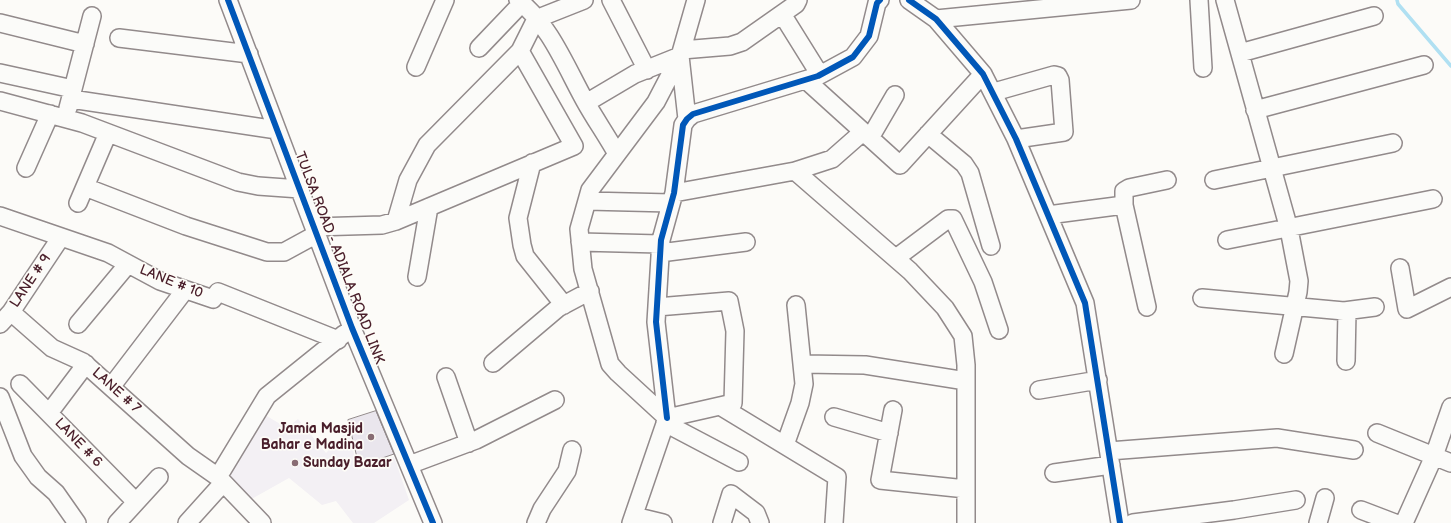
<!DOCTYPE html>
<html>
<head>
<meta charset="utf-8">
<style>
	body { margin:0 }
	canvas { display:block; background:#fcfbf8 }
</style>
</head>
<body>
<canvas width="1451" height="523"></canvas>
<script>
const context = document.querySelector('canvas').getContext('2d');
context.lineJoin = 'round';
function paint(path, color) { context.fillStyle = color; context.fill(path, 'evenodd'); }
function stroke(path, color, width, dash) { context.strokeStyle = color; context.lineWidth = width; context.lineCap = dash ? 'butt' : 'round'; context.setLineDash(dash || []); context.stroke(path); }
function label(font, color, halo, rows, align = 'center') {
  context.font = font + ' "Balsamiq Sans",sans-serif'; context.lineWidth = 3.5; context.setLineDash([]); context.textBaseline = 'middle'; context.strokeStyle = halo; context.fillStyle = color; for (const [text, x, y, turn = 0] of rows) {
    context.save(); context.translate(x, y); context.rotate((+turn || 0) * Math.PI / 180); context.textAlign = isNaN(turn) ? turn : align; if (halo) context.strokeText(text, 0, 0); context.fillText(text, 0, 0); context.restore();
  }
}
const built = new Path2D(`
	M265 415 287 428 298 419 326 453 348 430 358 470 394 457 409 500 374 523H353L336 501 322 505 289 478 248 501 225 477Z`);
const stream = new Path2D(`
	M1397 0 1398 4 1451 66`);
const building = new Path2D(`
	M376 411 394 454 359 466 348 420Z`);
const minor = new Path2D(`
	M228 0 352 328 433 523
	M518 0C550 25 566 67 585 101 595 119 607 136 617 154
	M611 0 647 70
	M909 0 936 19 983 74 1016 139 1085 303 1120 523
	M1199 0 1203 68
	M1225 0 1289 229 1299 281 1298 292 1284 354
	M782 14 820 75
	M936 19 1131 0
	M0 23 85 44
	M119 38 249 54
	M479 48 522 3
	M682 50 730 46 742 42 796 4 798 0
	M1240 53 1374 16
	M416 67 445 0
	M0 73 73 89
	M806 80 900 165 983 74
	M994 92 1054 75 1058 76 1060 80 1064 132 1016 139
	M71 99 277 130
	M0 101 82 123 238 182 258 186 300 189
	M586 103 635 74 680 56 687 119
	M68 108 92 16
	M1255 110 1424 65
	M928 134 964 164 970 173 991 246
	M870 138 895 95
	M532 163 518 218 522 245 525 256 564 305
	M26 168 50 114
	M795 171 910 271 945 308 963 336 966 365V523
	M1214 180 1393 143
	M85 187 186 226 267 252H284L317 234
	M674 193 795 171 832 159 857 137 861 130
	M587 201 671 203
	M78 203 108 133
	M1124 205V191L1129 188 1167 180
	M1048 215 1124 205 1147 307
	M0 216 108 253 160 281 213 299 218 292 338 340
	M396 221 408 180 427 145 520 51 536 19 584 0
	M314 227 382 225 396 221 574 146 520 51
	M1227 240 1433 199
	M580 242 660 244
	M660 253 746 242
	M896 258 948 219H953L983 282 999 330
	M1400 268 1407 309 1451 287
	M417 277 429 207
	M1202 298 1344 311 1375 307
	M11 312 52 348 83 362 188 456 218 477
	M0 324 11 312 61 237
	M78 324 128 264
	M1346 361 1347 311
	M493 363 558 308 590 291
	M803 364 865 365 966 381
	M446 377 469 443
	M20 384 136 502
	M111 387 185 290
	M1039 390 1098 380
	M0 397 23 456 38 477 56 493 77 523
	M720 406 837 477 834 523
	M893 410 880 480 966 489
	M49 413 86 364
	M834 417 889 433
	M667 418 656 322 661 240 674 193 683 125 687 119 693 114 818 76 853 57 869 36 877 3 880 0
	M667 418 618 373 610 364 583 269 579 229 590 190 656 102 680 56 696 0
	M665 423 739 462
	M1377 433 1451 463
	M785 445 800 403 804 384 796 305
	M1109 451 1277 438 1354 450
	M409 465 476 440 555 400
	M1054 473 1111 465
	M1361 510 1395 523
	M634 516 663 523
	M117 523 159 477
	M187 523 223 483
	M262 523 218 477 267 396 344 334
	M536 523 542 509 567 471 572 450
	M631 523 667 418 733 403 735 331 729 301 657 307
	M722 523 731 494 756 513 760 523
	M1133 523 1234 510 1296 500
	M1318 523 1325 498
	M1404 523 1434 456 1451 407`);
const cycleway = new Path2D(`
	M228 0 352 328 433 523
	M909 0 936 19 983 74 1016 139 1085 303 1120 523
	M667 418 656 322 661 240 674 193 683 125 687 119 693 114 818 76 853 57 869 36 877 3 880 0`);
const markers = [
	[371,437,4,"#886c73"],
	[295,463,4,"#886c73"]
];
const streetNames = [
	["TULSA ROAD - ADIALA ROAD LINK",339,258,69],
	["LANE # 9",31,281,-56],
	["LANE # 10",171,282,22],
	["LANE # 7",116,391,42],
	["LANE # 6",78,443,46]
];
const poiNames = [
	["Jamia Masjid",363,429],
	["Bahar e Madina",363,445],
	["Sunday Bazar",303,463,"left"]
];
paint(built, '#f3f0f4');
stroke(stream, '#b0e0f2', 3.5);
paint(building, '#eae6ed');
stroke(building, '#928a8b', 1);
stroke(minor, '#928a8b', 20);
stroke(minor, '#fbfbf9', 17);
stroke(cycleway, '#0057b8', 6);
for (const [x, y, r, color] of markers) { const dot = new Path2D(); dot.arc(x, y, r, 0, 2 * Math.PI); context.fillStyle = color; context.fill(dot); stroke(dot, '#fdfcf7', 1.5); }
label('14px', '#4a1f2b', '#fdfcf7', streetNames);
label('bold 14px', '#4a1f2b', '#fdfcf7', poiNames, 'right');
</script>
</body>
</html>
